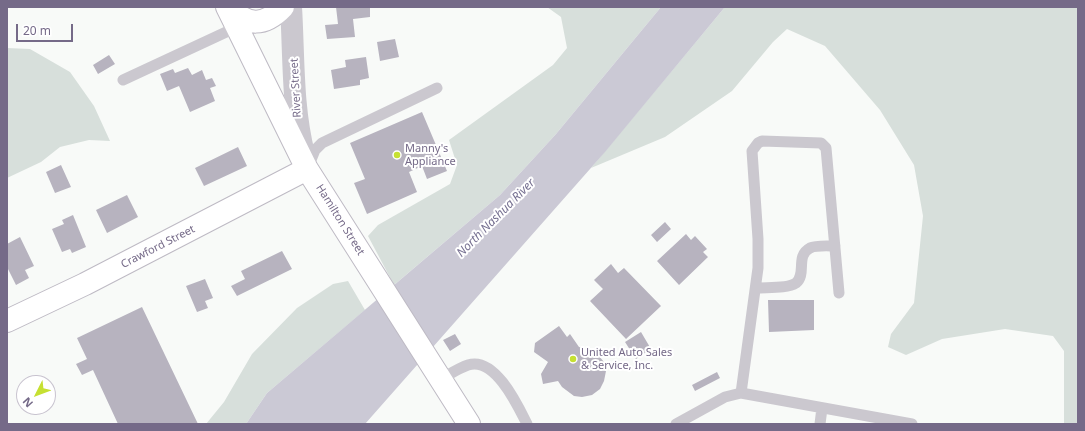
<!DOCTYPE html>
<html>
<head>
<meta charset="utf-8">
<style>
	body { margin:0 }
	#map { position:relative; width:1085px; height:431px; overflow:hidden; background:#f8faf8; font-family:"Noto Sans",sans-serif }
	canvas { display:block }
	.frame { position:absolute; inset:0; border:8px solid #756a88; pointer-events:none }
	.north { position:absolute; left:16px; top:375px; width:40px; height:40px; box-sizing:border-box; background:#fff; border:1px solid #c8c3cf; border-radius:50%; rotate:228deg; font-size:11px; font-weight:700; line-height:16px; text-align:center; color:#756a88 }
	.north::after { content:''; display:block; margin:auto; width:14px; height:18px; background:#c6e032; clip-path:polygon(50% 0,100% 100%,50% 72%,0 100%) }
	.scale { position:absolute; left:16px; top:24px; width:57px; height:18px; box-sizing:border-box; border:2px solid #756a88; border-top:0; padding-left:5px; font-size:12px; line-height:14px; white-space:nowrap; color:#756a88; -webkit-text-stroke:3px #fff; paint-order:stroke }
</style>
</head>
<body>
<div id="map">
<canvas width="1085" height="431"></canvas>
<div class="frame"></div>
<div class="north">N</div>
<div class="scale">20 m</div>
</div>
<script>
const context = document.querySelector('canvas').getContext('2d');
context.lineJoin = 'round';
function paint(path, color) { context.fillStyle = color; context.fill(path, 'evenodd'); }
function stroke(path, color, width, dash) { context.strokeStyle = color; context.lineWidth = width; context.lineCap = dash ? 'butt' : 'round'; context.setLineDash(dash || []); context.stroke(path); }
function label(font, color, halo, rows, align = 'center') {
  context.font = font + ' "Noto Sans",sans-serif'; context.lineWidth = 4; context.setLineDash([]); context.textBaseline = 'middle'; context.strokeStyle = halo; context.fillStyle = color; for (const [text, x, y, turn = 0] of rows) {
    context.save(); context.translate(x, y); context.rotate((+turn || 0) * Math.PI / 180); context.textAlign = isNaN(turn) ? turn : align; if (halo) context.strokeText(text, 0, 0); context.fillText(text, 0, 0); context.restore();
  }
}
const green = new Path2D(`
	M547 7H661L556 134 500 195 394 285 368 236 378 225 450 184 457 165 449 140 553 65 567 48 561 17Z
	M725 7H1078V424H1064V351L1053 336 1005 329 942 339 906 355 888 347 891 334 914 303 923 216 914 165 880 110 825 46 787 29 773 42 732 91 665 137 591 168Z
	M7 48 30 49 70 72 94 106 110 141 89 140 60 147 41 162 7 178Z
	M348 281 365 310 267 393 246 424H206L224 402 252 354 297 308 333 284Z`);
const water = new Path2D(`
	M661 7H725L605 152 365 424H246L267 393 500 195 556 134Z`);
const building = new Path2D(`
	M336 7H370V17L353 19 355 37 327 39 325 25 338 24Z
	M395 39 399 57 380 61 377 42Z
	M109 55 115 64 98 74 93 65Z
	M366 57 369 78 360 80V85L334 89 331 70 346 67 345 60Z
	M188 68 192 75 202 70 206 80 212 78 216 86 210 88 215 101 190 112 179 86 167 91 160 74 173 69 175 73Z
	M422 112 447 171 427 179 422 166 409 172 417 192 367 214 354 183 365 179 350 143Z
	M238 147 247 166 204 186 195 168Z
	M61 165 71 187 55 193 46 172Z
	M127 195 138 217 107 233 96 210Z
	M73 215 86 247 72 253 70 249 62 252 52 229 64 224 62 220Z
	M665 222 671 229 657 242 651 235Z
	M686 234 691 240 695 236 707 249 703 252 708 257 679 285 657 261Z
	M20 237 34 266 25 270 29 278 16 285 7 267V244Z
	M282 251 292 269 237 296 231 286 245 279 241 271Z
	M611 264 618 273 624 268 661 306 626 339 590 301 603 289 594 280Z
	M205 279 213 298 205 301 208 308 197 312 186 286Z
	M768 300H814V330L769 332Z
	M142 307 198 424H118L93 370 82 375 76 364 87 359 77 338Z
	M559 326 567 337 570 334 579 347 594 350 604 362 606 371 604 381 600 389 592 395 582 397 574 396 562 387 558 381 543 384 541 374 548 362 534 352 535 343Z
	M641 332 651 349 636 359 625 342Z
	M455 334 461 344 450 351 443 340Z
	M717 372 720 378 695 391 692 385Z`);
const lane = new Path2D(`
	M123 80 237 27
	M309 165 315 150 322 143 437 88
	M756 288C767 287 787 289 796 283 807 274 795 256 810 248 816 245 828 246 835 246
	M441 379C450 374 459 368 468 365 495 356 518 406 527 424
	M741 393 758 268V239L752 151 758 143 762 141 821 143 826 148 839 293
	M676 424 725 397 741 393 912 424
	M820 424 822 408`);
const street = new Path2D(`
	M291 7C294 56 292 107 304 154`);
const secondary = new Path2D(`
	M227 7 307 169 469 424
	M230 7C247 27 265 26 283 7
	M7 321 85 284 307 169`);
const markers = [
	[397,155,4,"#c6e032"],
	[573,359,4,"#c6e032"]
];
const streetNames = [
	["River Street",296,88,-93],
	["Hamilton Street",340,220,58],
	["Crawford Street",158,247,-27]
];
const poiNames = [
	["Manny's",405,149],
	["Appliance",405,162],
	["United Auto Sales",581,353],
	["& Service, Inc.",581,366]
];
const waterNames = [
	["North Nashua River",496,218,-45]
];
paint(green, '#d7dfdb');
paint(water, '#cbc9d5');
paint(building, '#b7b3bf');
stroke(secondary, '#bebac4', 24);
stroke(lane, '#cbc8cf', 11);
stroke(street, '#cbc8cf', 22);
stroke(secondary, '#fff', 22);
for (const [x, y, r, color] of markers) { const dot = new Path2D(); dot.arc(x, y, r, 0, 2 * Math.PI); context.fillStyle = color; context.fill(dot); stroke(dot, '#fff', 1.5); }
label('11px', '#756a88', '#fff', streetNames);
label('11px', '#756a88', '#fff', poiNames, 'left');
label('italic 12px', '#767091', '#fff', waterNames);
</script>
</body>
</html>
